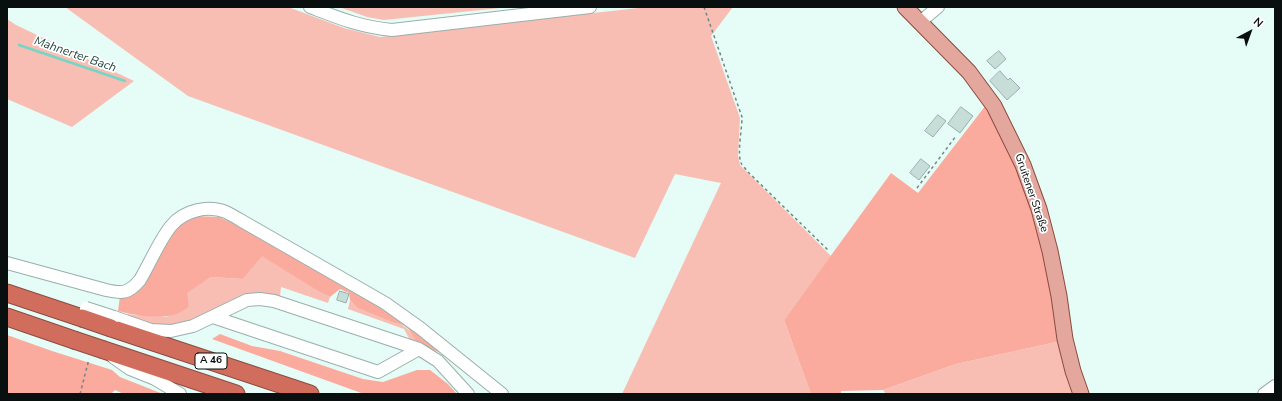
<!DOCTYPE html>
<html>
<head>
<meta charset="utf-8">
<style>
	body { margin:0 }
	#map { position:relative; width:1282px; height:401px; overflow:hidden; background:#e5fcf7; font-family:"Nunito Sans",sans-serif }
	canvas { display:block }
	.frame { position:absolute; inset:0; border:8px solid #080f0e; pointer-events:none }
	.north { position:absolute; left:1230px; top:12px; width:40px; height:40px; -webkit-text-stroke:3px #fff; paint-order:stroke; rotate:41deg; font-size:11px; font-weight:700; line-height:16px; text-align:center; color:#080f0e }
	.north::after { content:''; display:block; margin:auto; width:14px; height:18px; background:#080f0e; clip-path:polygon(50% 0,100% 100%,50% 72%,0 100%) }
</style>
</head>
<body>
<div id="map">
<canvas width="1282" height="401"></canvas>
<div class="frame"></div>
<div class="north">N</div>
</div>
<script>
const context = document.querySelector('canvas').getContext('2d');
context.lineJoin = 'round';
function paint(path, color) { context.fillStyle = color; context.fill(path, 'evenodd'); }
function stroke(path, color, width, dash) { context.strokeStyle = color; context.lineWidth = width; context.lineCap = dash ? 'butt' : 'round'; context.setLineDash(dash || []); context.stroke(path); }
function label(font, color, halo, rows, align = 'center') {
  context.font = font + ' "Nunito Sans",sans-serif'; context.lineWidth = 3.5; context.setLineDash([]); context.textBaseline = 'middle'; context.strokeStyle = halo; context.fillStyle = color; for (const [text, x, y, turn = 0] of rows) {
    context.save(); context.translate(x, y); context.rotate((+turn || 0) * Math.PI / 180); context.textAlign = isNaN(turn) ? turn : align; if (halo) context.strokeText(text, 0, 0); context.fillText(text, 0, 0); context.restore();
  }
}
const green = new Path2D(`
	M65 7H288L344 28 380 37 647 7H733L711 36 740 118 738 155 740 165 831 256 784 320 811 394H622L721 183 675 174 635 258 188 96Z
	M339 7H510L384 20 367 17Z
	M7 19 16 25 134 81 72 127 7 99Z
	M262 255 321 293 330 297 328 303 281 287 280 297 244 296 230 301 200 317 176 326 148 324 128 317V314L135 315 166 317 189 306 186 293 211 277 243 279Z
	M350 300 357 308 394 323C407 324 411 334 420 343L410 340 404 329 348 309Z
	M1061 341 1072 394H886L883 390 956 364Z`);
const forest = new Path2D(`
	M986 105 1022 172 1040 224 1061 341 956 364 883 390 841 391V394H811L784 320 891 173 918 193Z
	M196 216 219 217 241 227 361 295 405 322 444 354C436 351 427 348 420 344 409 336 413 325 394 323L357 308 350 300 349 293 340 289 330 297 321 293 262 256 243 279 211 277 187 293 189 306C173 323 138 316 118 311L120 296 160 254 177 227Z
	M220 334 252 346 280 351 363 379 383 382 417 370H430L448 384 457 394H364L212 339Z
	M7 335 52 351 112 370 120 377 163 394H124L115 390 111 394H7Z`);
const stream = new Path2D(`
	M19 45 125 81`);
const building = new Path2D(`
	M999 51 1006 59 995 69 987 61Z
	M1000 71 1008 80 1010 78 1020 88 1007 100 990 81Z
	M961 107 973 116 960 133 948 124Z
	M938 115 946 121 933 137 925 131Z
	M921 159 930 166 919 180 910 173Z
	M340 291 349 294 346 303 337 300Z`);
const path = new Path2D(`
	M704 7 742 117C742 130 737 152 741 163 742 165 745 168 747 171L829 251
	M917 188 956 136
	M80 394 89 359`);
const minor = new Path2D(`
	M310 7C339 18 360 27 392 30L590 7
	M919 23 938 7
	M7 263 106 290C123 294 129 293 140 280 150 263 159 241 171 226 184 210 208 205 226 212 232 215 237 218 242 221L385 303 420 328 502 394
	M114 317 151 330 171 331 193 326 247 300 260 299 274 301 419 349 438 361 468 394
	M213 317 378 372 419 349
	M113 357 130 369 155 379 180 394
	M1264 394 1275 386`);
const major = new Path2D(`
	M905 7 969 72 994 106 1023 165 1039 209 1050 251 1059 296 1065 339 1073 371 1081 394`);
const highway = new Path2D(`
	M7 293 82 318
	M7 317 74 340
	M111 328 310 394
	M104 350 236 394`);
const minorBridge = new Path2D(`
	M86 308 114 317`);
const highwayBridge = new Path2D(`
	M82 318 111 328
	M74 340 104 350`);
const shields = [
	[211,361,32]
];
const shieldNames = [
	["A 46",211,361]
];
const streetNames = [
	["Gruitener Straße",1031,193,71]
];
const waterNames = [
	["Mahnerter Bach",75,55,19]
];
paint(green, '#f8beb3');
paint(forest, '#faab9d');
stroke(stream, '#74d6c5', 2.5);
paint(building, '#c7ddd8');
stroke(building, '#9aafab', 1);
stroke(minor, '#9aafab', 14);
stroke(major, '#8b4c41', 17);
stroke(highway, '#8b4c41', 19);
stroke(path, '#768582', 1.5, [3, 3]);
stroke(minor, '#fff', 12);
stroke(major, '#e3a79e', 15);
stroke(highway, '#d16d5d', 17);
stroke(minorBridge, '#9aafab', 14, []);
stroke(highwayBridge, '#8b4c41', 19, []);
stroke(minorBridge, '#fff', 12);
stroke(highwayBridge, '#d16d5d', 17);
for (const [x, y, w] of shields) { const box = new Path2D(); box.roundRect(x - w / 2, y - 8, w, 16, 3); context.fillStyle = '#fff'; context.fill(box); stroke(box, '#080f0e', 1); }
label('bold 10px', '#080f0e', null, shieldNames);
label('11px', '#080f0e', '#fff', streetNames);
label('italic 12px', '#224d46', '#fff', waterNames);
</script>
</body>
</html>
